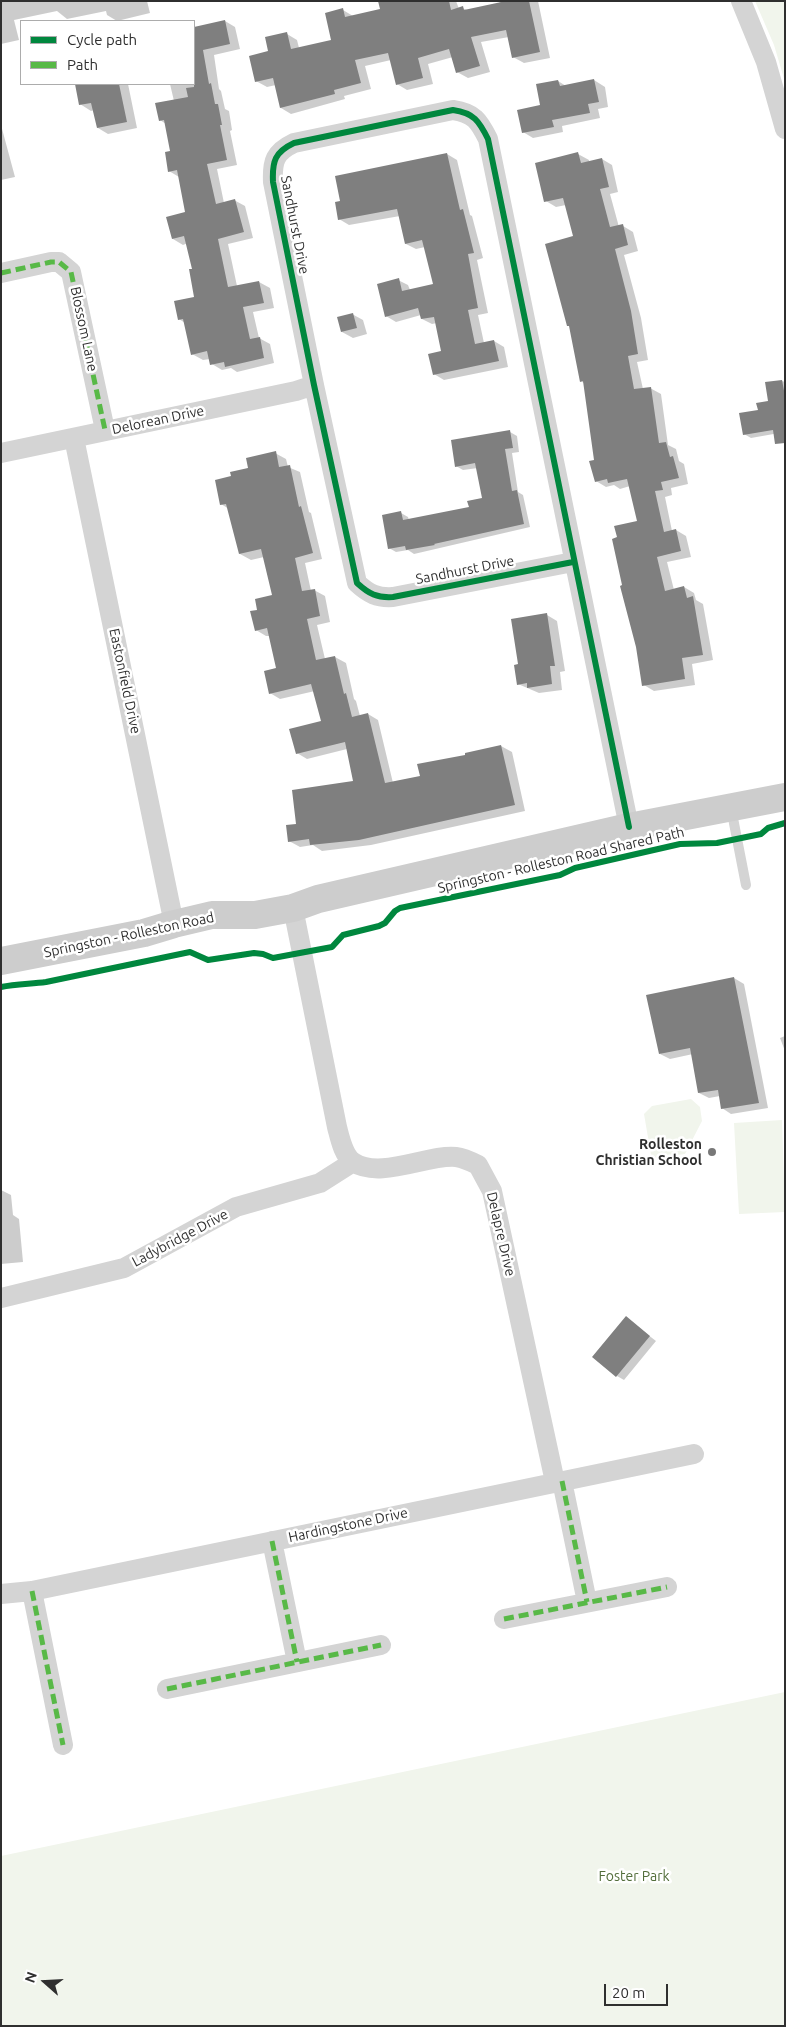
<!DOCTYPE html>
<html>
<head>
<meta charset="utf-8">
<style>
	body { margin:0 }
	#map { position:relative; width:786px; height:2027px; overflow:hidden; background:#fff; font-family:Ubuntu,sans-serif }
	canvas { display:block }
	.frame { position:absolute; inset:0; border:2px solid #2f2f2f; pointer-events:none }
	.legend { position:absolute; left:20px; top:20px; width:175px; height:65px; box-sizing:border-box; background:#fff; border:1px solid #acacac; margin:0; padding:6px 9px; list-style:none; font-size:15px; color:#2f2f2f }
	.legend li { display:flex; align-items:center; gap:10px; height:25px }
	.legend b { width:25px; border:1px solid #acacac }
	.north { position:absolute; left:20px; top:1957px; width:50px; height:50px; -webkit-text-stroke:4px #fff; paint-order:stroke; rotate:289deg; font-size:14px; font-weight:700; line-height:20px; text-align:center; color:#2f2f2f }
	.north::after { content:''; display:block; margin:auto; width:18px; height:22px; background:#2f2f2f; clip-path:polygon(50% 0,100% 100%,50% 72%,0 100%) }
	.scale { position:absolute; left:604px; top:1984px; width:64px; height:22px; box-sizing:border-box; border:2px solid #2f2f2f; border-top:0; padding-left:6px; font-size:15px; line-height:18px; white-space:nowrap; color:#2f2f2f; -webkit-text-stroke:4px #fff; paint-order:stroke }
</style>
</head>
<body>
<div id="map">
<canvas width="786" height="2027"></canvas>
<div class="frame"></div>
<ul class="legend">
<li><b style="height:6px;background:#00873e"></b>Cycle path</li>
<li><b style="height:6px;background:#58b947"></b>Path</li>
</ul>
<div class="north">N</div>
<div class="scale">20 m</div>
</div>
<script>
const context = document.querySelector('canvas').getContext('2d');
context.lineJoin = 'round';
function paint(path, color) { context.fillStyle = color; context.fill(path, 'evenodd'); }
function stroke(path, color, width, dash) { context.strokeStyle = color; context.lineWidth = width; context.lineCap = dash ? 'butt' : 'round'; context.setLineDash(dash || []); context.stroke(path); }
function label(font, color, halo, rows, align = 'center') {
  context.font = font + ' Ubuntu,sans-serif'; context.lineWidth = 5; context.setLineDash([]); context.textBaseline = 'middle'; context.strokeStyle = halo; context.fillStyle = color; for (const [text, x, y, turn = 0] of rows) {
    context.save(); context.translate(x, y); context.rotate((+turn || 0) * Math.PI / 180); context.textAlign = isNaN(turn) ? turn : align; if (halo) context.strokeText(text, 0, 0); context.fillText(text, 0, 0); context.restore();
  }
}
const green = new Path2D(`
	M755 1H785V82L774 45Z
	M691 1099 700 1107 702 1121 685 1154 655 1158 651 1155 644 1114 652 1106Z
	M782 1120 785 1212 739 1214 734 1123Z
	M785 1692V2026H1V1856Z`);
const shadow = new Path2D(`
	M1 1H147L150 13 117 21 107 15 106 11 67 19 57 11 14 20 19 40 1 44Z
	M427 1H456L459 9 462 8 467 10 500 4 499 1H538L550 58 524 63 513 57 509 37 481 42 490 72 468 78 457 72 453 57 428 64 433 84 407 90 397 84 391 60 365 66 371 89 344 96 345 99 291 114 281 108 276 85 267 87 256 81 270 52 287 34 297 40 299 48 332 41 343 10 353 16Z
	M225 21 235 27 240 49 214 55 219 89 221 91 225 109 229 111 232 130 230 131 237 165 217 169 224 203 234 200 245 206 253 238 228 244 237 286 259 282 270 288 274 308 253 312 259 338 270 344 274 363 237 372 231 368 222 370 212 364 210 359 203 360 192 354 185 323 179 319 195 298 194 270 188 243 183 245 173 239 186 213 179 177 169 171 172 152 166 124 160 120 174 101 170 84H194V28Z
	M594 80 605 87 608 107 598 109 600 118 562 126 563 132 533 138 523 132 558 81 566 86Z
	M76 84H128L137 128 108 134 98 128 94 110 91 111 80 104Z
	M1 125 15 177 1 180Z
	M447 154 457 160 470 215 472 216 483 258 477 260 488 313 478 315 484 343 494 341 504 347 508 367 444 380 434 374 442 352 437 323 432 324 422 319 421 315 396 322 386 316 398 280 408 285 410 290 435 285 425 247 416 249 406 244 400 216 349 225 339 219Z
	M578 154 589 160V162L602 159 612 165 618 192 610 194 619 227 623 226 633 232 638 251 624 255 641 318 648 360 637 362 643 389 650 388 661 394 668 445 676 449 679 461 684 464 688 484 671 488 672 495 665 497 672 531 676 530 686 536 691 557 667 562 674 590 684 587 694 593 696 600 703 604 713 660 692 664 695 685 654 691 644 685 639 522 630 486 620 489 614 485 606 487 596 481V460L585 384 581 381 571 327 568 325 575 237 566 205 556 207 546 201Z
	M352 314 363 320 367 334 353 338 342 332Z
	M782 381 785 382V432L751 438 744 434 759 411 770 402Z
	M510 432 517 436 519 452 512 453 518 492 523 495 530 527 414 554 408 550 396 552 389 548 401 513 408 517 409 520 470 508 483 499 478 468 463 470 456 466Z
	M275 453 286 459 288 467 300 472 309 512 311 513 322 559 305 563 311 591 314 590 325 596 330 622 317 625 325 659 335 657 346 663 354 699 356 701 360 716 368 714 378 720 393 783 421 777 467 756 501 746 512 752 525 811 371 845 322 851 313 845 300 847 289 841 297 825 355 782 347 749 307 759 297 753 322 722 315 691 280 699 270 693 278 669 270 636H266L256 630 259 611 273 596 264 557 251 560 240 554 229 509 221 504 232 477Z
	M547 615 557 621 565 671 560 672 562 690 539 693 518 684 519 666Z
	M734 978 744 984 768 1108 731 1114 722 1108 720 1096 709 1098 699 1093 693 1054 670 1059 660 1054Z
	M785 1036V1051L780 1038Z
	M1 1190 11 1195 13 1215 19 1219 23 1262 1 1264Z
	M626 1318 656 1341 624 1380 617 1376Z`);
const building = new Path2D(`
	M378 1H449L451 10 463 6 464 10 506 1H529L540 52 512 58 506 30 471 37 480 66 456 73 449 49 418 58 423 78 396 85 388 53 355 60 361 83 334 90 335 94 280 108 273 78 255 82 249 56 268 51 265 37 287 32 291 49 331 40 325 13 343 8 345 17 380 9Z
	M225 20 230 44 203 50 209 84 211 83 215 104H218L222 125H220L227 160 207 164 216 204 235 199 244 232 218 239 228 287 259 281 264 303 243 307 250 339 260 337 264 358 225 367 224 362 210 365 207 351 191 355 183 319 178 320 174 301 194 297 189 269H192L184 236 172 239 166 217 185 212 177 170 168 172 165 152 170 151 164 120 159 121 155 103 188 97 186 88 194 87V27Z
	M594 79 599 102 588 104 590 113 552 120 554 127 522 133 517 110 540 105 536 84 558 80 560 86Z
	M75 84H119L127 122 97 128 91 103 79 105Z
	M578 152 581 163 602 158 609 187 600 189 610 227 623 224 628 245 615 249 631 311 638 354 628 356 634 389 651 387 659 443 666 442 670 457 673 456 679 478 661 482 663 490 655 491 664 532 676 529 681 551 657 557 665 591 684 586 687 598 693 596 703 655 682 658 685 679 642 686 636 647 620 586 622 585 612 539 617 537 614 526 637 521 627 479 608 483 607 479 595 482 589 461 594 460 583 381 580 382 569 326H567L545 244 573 236 563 198 544 202 535 163Z
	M447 153 460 210 463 209 474 253 468 254 478 308 468 310 475 344 494 340 499 361 433 375 428 354 441 351 434 317 421 319 418 308 385 317 377 284 399 278 402 291 433 284 422 240 405 244 397 209 338 220 335 202 340 201 335 176Z
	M353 313 357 328 341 332 337 317Z
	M782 380 785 396V443L775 444 773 430 743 435 739 413 758 410 756 403 768 401 765 382Z
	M510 430 513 448 505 449 512 491 517 490 524 524 434 544 435 545 406 550 405 546 388 549 382 515 401 511 403 520 469 507 467 501 482 498 475 463 455 467 451 440Z
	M276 451 279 467 290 465 299 507 301 506 313 553 295 558 302 591 315 589 320 616 307 619 316 660 335 656 344 694 346 693 352 717 368 713 385 783 420 776 417 764 465 755V753L501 745 515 805 359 840 310 845 309 839 288 842 286 825 296 824 292 790 353 781 345 742 296 754 289 729 321 721 311 684 269 694 264 671 276 668 267 628 255 631 250 611 257 610 255 599 272 595 261 549 239 554 226 504 220 505 215 480 231 476 230 472 248 468 246 458Z
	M547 613 555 666H550L552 684 527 688V683L517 685 514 665 518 664 511 619Z
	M734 977 759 1103 721 1109 718 1090 698 1093 690 1048 659 1054 646 995Z
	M626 1316 650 1336 616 1377 592 1357Z`);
const lane = new Path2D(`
	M731 808 746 885`);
const street = new Path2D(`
	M741 1 766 62 785 129
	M1 273 51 262H59L71 272 105 430
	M74 438 174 924
	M1 453 296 391 314 385
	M573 562 393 597C377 598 369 594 357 583L314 385 273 182C272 161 275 152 294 143L453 110C474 113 479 121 488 139L629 827
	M293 908 337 1127C340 1138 343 1155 353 1162 380 1180 428 1154 456 1157 464 1158 472 1162 478 1165L492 1191 555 1482
	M1 1298 124 1268 236 1207 320 1183 353 1162
	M562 1481 587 1602
	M272 1541 297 1662
	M32 1591 63 1745
	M1 1594 32 1591 694 1454
	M504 1619 667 1587
	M167 1689 381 1645`);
const secondary = new Path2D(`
	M1 961 144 933 174 924 212 915H255L293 908 318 899 629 827 785 797`);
const quiet = new Path2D(`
	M1 273 51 262H59L71 272 105 430
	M562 1481 587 1602
	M272 1541 297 1662
	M32 1591 63 1745
	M504 1619 667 1587
	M167 1689 381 1645`);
const cycleway = new Path2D(`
	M573 562 393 597C377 598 369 594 357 583L314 385 273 182C272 161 275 152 294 143L453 110C474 113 479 121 488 139L629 827
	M1 987C16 984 31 984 46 982L190 952 208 960 254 953 263 954 273 958 332 947 343 935 379 926 385 923 395 911 400 908 560 875 575 868 680 844 717 843 761 834 768 828 785 823`);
const markers = [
	[712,1152,5,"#787878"]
];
const streetNames = [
	["Sandhurst Drive",295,225,79],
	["Blossom Lane",84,329,78],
	["Delorean Drive",158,420,-12],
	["Sandhurst Drive",465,570,-11],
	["Eastonfield Drive",125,681,78],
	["Springston - Rolleston Road Shared Path",561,860,-13],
	["Springston - Rolleston Road",129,935,-12],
	["Delapre Drive",501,1234,77],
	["Ladybridge Drive",180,1238,-28],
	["Hardingstone Drive",348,1525,-12]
];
const poiNames = [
	["Rolleston",702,1144],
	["Christian School",702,1160]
];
const parkNames = [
	["Foster Park",634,1876]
];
paint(green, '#f1f5ec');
paint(shadow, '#0003');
paint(building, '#7f7f7f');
stroke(lane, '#d4d4d4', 10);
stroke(street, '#d4d4d4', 20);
stroke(secondary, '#cdcdcd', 28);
stroke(quiet, '#58b947', 5, [10, 5]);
stroke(cycleway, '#00873e', 6);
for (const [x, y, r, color] of markers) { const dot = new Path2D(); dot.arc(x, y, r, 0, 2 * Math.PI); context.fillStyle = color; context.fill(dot); stroke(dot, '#fff', 2); }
label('14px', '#2f2f2f', '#fff', streetNames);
label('bold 14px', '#2f2f2f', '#fff', poiNames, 'right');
label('14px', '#526d3a', '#fff', parkNames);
</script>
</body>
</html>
